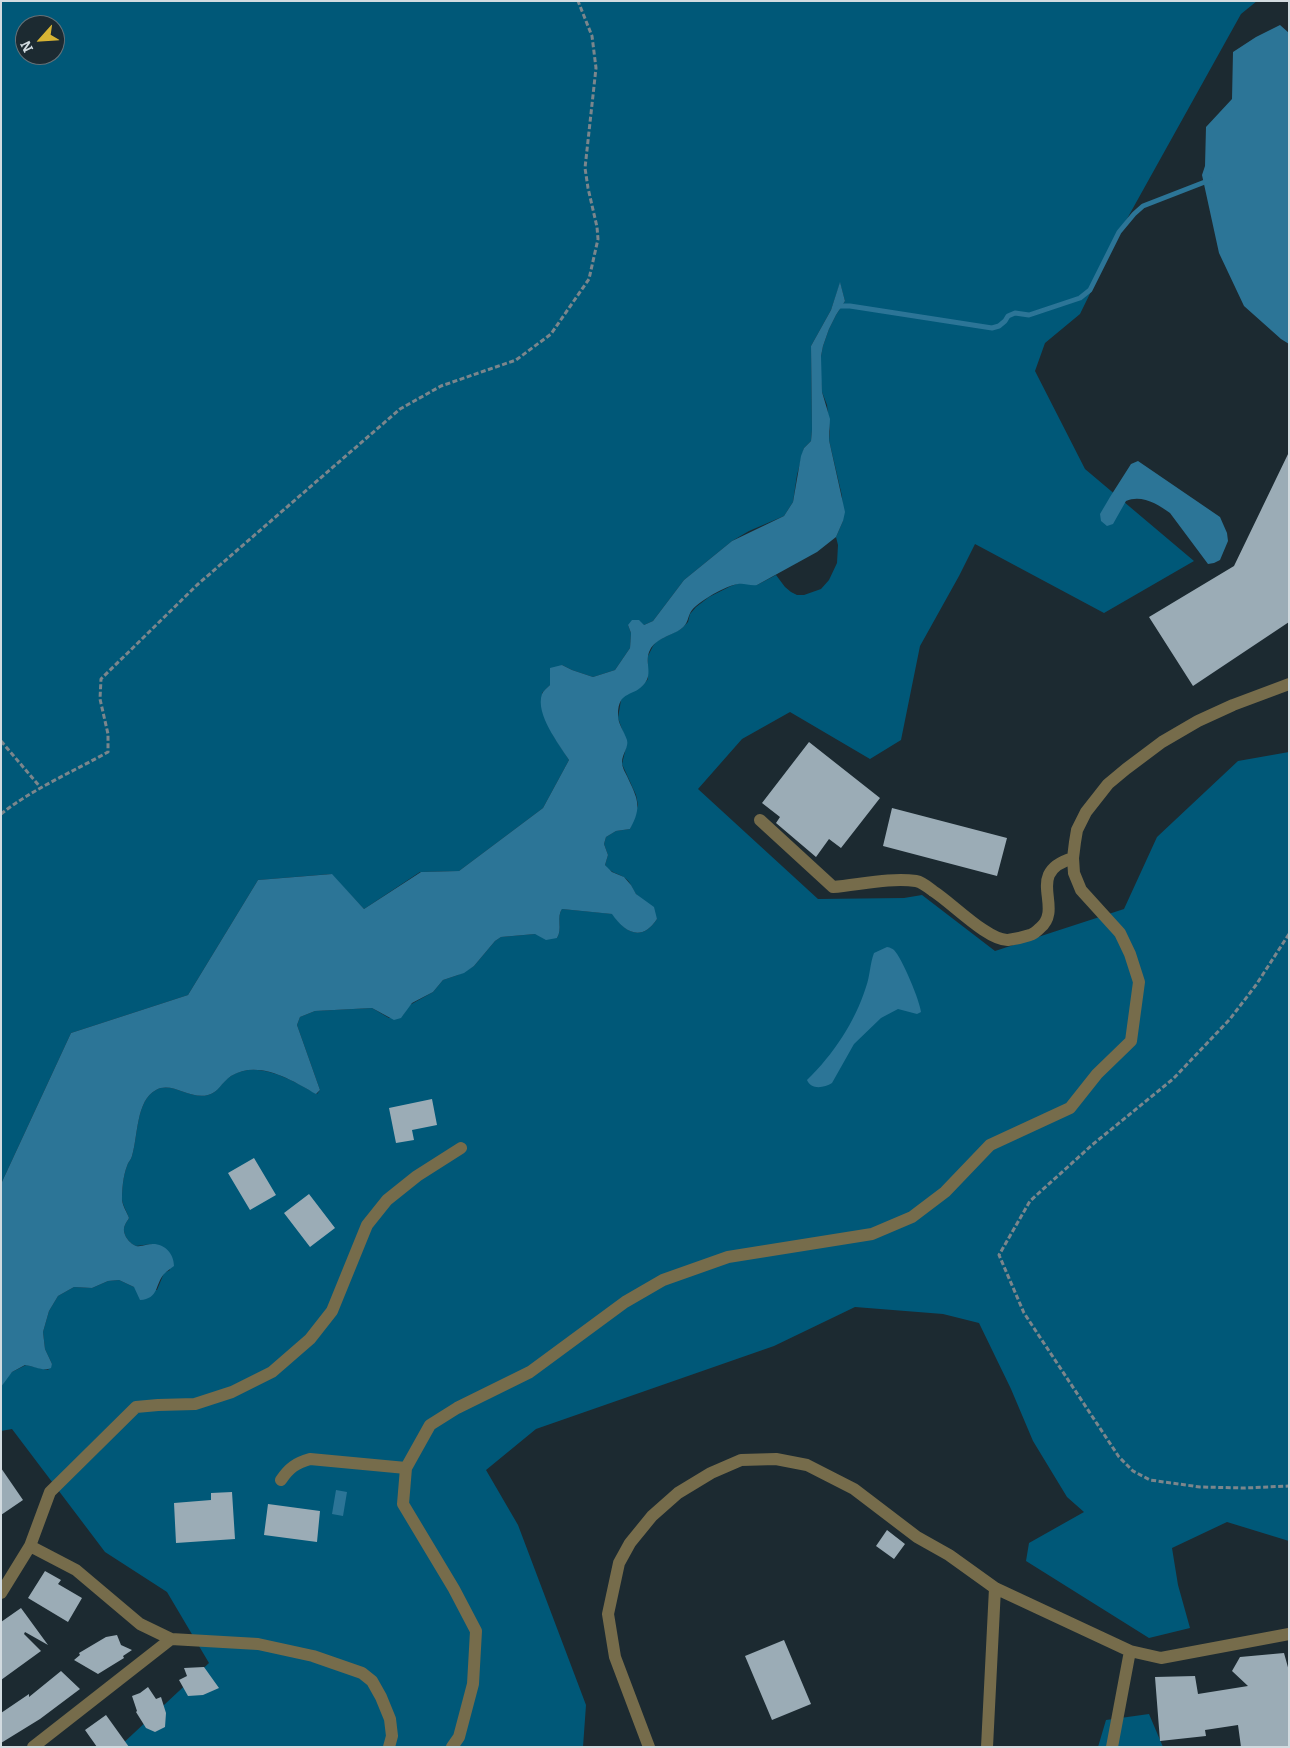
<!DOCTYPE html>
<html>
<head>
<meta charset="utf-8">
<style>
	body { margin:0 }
	#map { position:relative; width:1290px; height:1748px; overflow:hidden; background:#1c2a31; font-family:Bitter,serif }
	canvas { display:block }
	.frame { position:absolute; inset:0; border:2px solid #d2dbe0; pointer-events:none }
	.north { position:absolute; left:15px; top:15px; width:50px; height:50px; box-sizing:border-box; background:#1c2a31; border:1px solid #657177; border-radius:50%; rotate:244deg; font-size:14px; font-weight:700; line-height:20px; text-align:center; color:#d2dbe0 }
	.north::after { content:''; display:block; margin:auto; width:18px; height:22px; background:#d7b434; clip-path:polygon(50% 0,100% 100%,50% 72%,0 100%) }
</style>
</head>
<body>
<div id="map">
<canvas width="1290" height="1748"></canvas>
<div class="frame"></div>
<div class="north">N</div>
</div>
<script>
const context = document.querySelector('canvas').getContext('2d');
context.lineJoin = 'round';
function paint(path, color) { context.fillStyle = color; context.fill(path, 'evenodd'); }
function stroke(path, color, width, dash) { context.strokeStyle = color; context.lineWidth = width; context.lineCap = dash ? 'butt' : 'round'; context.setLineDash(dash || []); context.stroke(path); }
const forest = new Path2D(`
	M1 1H1257L1241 14 1123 226 1080 314 1045 343 1035 371 1085 469 1194 561 1104 613 975 544 959 576 920 646 901 740 870 759 790 712 742 739 698 789 818 899 904 898 922 895 995 951 1124 909 1157 837 1238 761 1289 752V1541L1227 1522 1172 1548 1178 1585 1190 1628 1149 1638 1026 1561 1029 1543 1084 1512 1067 1497 1033 1441 1011 1389 979 1323 943 1314 855 1307 774 1346 536 1429 486 1470 518 1525 586 1705 583 1747H119L209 1663 167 1592 105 1552 12 1429 1 1431V1387L7 1377 12 1372 26 1365 48 1370 52 1364 45 1349 43 1332 49 1311 58 1296 74 1287 92 1288 108 1281 119 1280 134 1287 157 1290 164 1273 170 1270 152 1244 136 1246C129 1243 121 1233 125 1225 126 1222 128 1220 129 1218 127 1212 123 1206 122 1200 122 1190 123 1176 127 1166 128 1162 131 1160 132 1156 138 1137 136 1100 156 1090 172 1081 190 1100 208 1095 218 1093 222 1081 231 1076 259 1059 292 1081 317 1094L320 1090 297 1025 300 1017 315 1011 372 1008 389 1018 403 1015 408 1006 433 992 443 980 458 975 474 966 495 941 501 937 535 934 557 938C563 929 556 917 562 909L613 914C625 933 642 942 657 919 651 910 643 903 636 894 632 889 631 882 625 878 618 873 610 873 605 865L608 855 604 844 606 837 616 831 630 829 638 805 636 795 622 764 627 743 618 718 621 700 623 696 642 686 648 679V656L653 646 657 641 681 629 688 622 690 614 696 607 709 597 731 586 740 583 757 585 776 575 785 587 791 592 797 595H804L821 589 829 580 837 563 838 545 836 537 843 521 842 496 829 440 830 431 827 405 822 392 821 381V356L823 346 829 329 836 315 845 301 840 283 831 310 811 346 812 430 811 441 804 448 797 475 793 502 784 516 749 531 732 541 684 580 653 621 644 625H628L631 633 630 648 615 670 593 677 572 670 562 665 550 685 542 693 553 735 569 760 543 808 459 871 420 872 364 909 331 874 258 880 188 995 71 1033 1 1184ZM25 25H55V55H25Z
	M1149 1714 1163 1747H1098L1106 1720Z`);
const water = new Path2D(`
	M1280 25 1289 33V344L1281 339 1244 306 1219 253 1202 175 1205 166 1206 127 1232 99 1233 52 1256 37Z
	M840 282 845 301 836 315 829 329 823 346 821 356 822 392 830 419 829 440 845 512 843 521 836 537 817 552 757 585C750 586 744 583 738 584 725 586 701 600 692 610 687 617 689 623 681 629 671 636 656 638 650 650 644 661 653 673 645 683 634 698 618 689 618 715 618 724 624 731 627 740 629 747 622 754 622 762 622 767 625 772 627 776 637 798 643 806 630 829L616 831 606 837 604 844 608 855 605 865 612 872 624 877 631 885 636 894 654 907 657 919C642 942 625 933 612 914L562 909C556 917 563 929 557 938L546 940 535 934 501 937 495 941 474 966 464 973 443 980 433 992 412 1003 401 1018 394 1020 372 1008 315 1011 300 1017 297 1025 320 1090 316 1094C292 1080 258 1059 231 1076 222 1082 218 1093 208 1095 190 1100 172 1081 156 1090 136 1100 138 1137 132 1156 131 1160 128 1162 127 1166 123 1176 122 1190 122 1200 123 1207 127 1212 129 1218 128 1220 126 1222 125 1225 121 1233 129 1243 136 1246 142 1247 147 1244 153 1244 165 1244 174 1254 174 1266 171 1268 167 1271 164 1274 155 1284 159 1299 140 1300L134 1287 119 1280 108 1281 92 1288 74 1287 58 1296 49 1311 43 1332 45 1349 52 1364 51 1368C44 1372 34 1366 25 1365L12 1372 1 1387V1184L71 1033 188 995 258 880 332 874 364 909 421 872 459 871 543 808 569 760C559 744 535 714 542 694 543 691 547 688 550 685V668L562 665 572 670 593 677 615 670 630 648 631 633 628 625 632 620H639L644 625 653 621 684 580 732 541 784 516 793 502 801 456 804 448 811 441 812 430 811 346 831 310Z
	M1138 461 1220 517 1227 533 1228 541 1220 560 1214 563 1208 564 1170 513C1158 504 1141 494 1126 501L1113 524 1107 526 1101 521 1100 514 1110 497 1131 464Z
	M887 947C891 948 891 948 894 950 902 958 920 1001 921 1012L917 1014 898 1009 881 1018 854 1044 832 1083C824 1088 811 1090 807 1080 833 1055 855 1022 866 987 870 976 870 963 874 953Z
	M336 1490 347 1492 343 1516 332 1514Z`);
const stream = new Path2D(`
	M837 308 840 306H850L992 328 999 326 1005 321 1008 316 1015 313 1029 315 1080 298 1090 290 1119 232 1134 214 1143 206 1210 180`);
const building = new Path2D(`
	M1289 452V622L1193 686 1149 617 1234 566Z
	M809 742 880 798 841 848 829 839 816 857 776 823 780 817 762 803Z
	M892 808 1007 838 997 876 883 846Z
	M432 1099 437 1125 412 1130 414 1140 396 1143 389 1108Z
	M254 1158 276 1195 250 1210 228 1173Z
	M309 1194 335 1228 310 1247 284 1213Z
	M1 1468 23 1500 1 1515Z
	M232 1492 235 1539 176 1543 174 1503 211 1500V1493Z
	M268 1504 320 1511 317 1542 264 1535Z
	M887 1530 905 1544 894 1559 876 1546Z
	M45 1571 61 1580 58 1584 82 1598 68 1622 28 1598Z
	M21 1608 48 1645 25 1632 24 1634 41 1651 1 1680V1622Z
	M117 1635 121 1645 132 1650 123 1656 124 1658 98 1674 74 1660 80 1655 79 1653 106 1637Z
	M784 1640 811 1704 772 1720 745 1656Z
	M1284 1653 1289 1671V1747H1241L1238 1725 1205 1730 1206 1736 1160 1741 1155 1677 1195 1676 1198 1694 1248 1686 1232 1671 1240 1657Z
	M204 1667 219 1688 203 1695 188 1696 179 1680 187 1676 184 1668Z
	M61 1671 80 1689 40 1719 1 1743V1713L29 1694V1697Z
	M148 1687 156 1699 161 1697 166 1713 165 1727 155 1732 146 1728 136 1712 137 1711 132 1696 140 1693Z
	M106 1715 129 1747H97L85 1730Z`);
const path = new Path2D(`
	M1 741 41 788
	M1 814C29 791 76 770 108 752V734L100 699 101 679 197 585 400 409 441 386 516 360 551 334 589 279 598 239 597 227 588 188 585 168 596 68 592 36 578 1
	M1289 934 1256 985 1230 1019 1173 1079 1092 1145 1030 1201 999 1255 1024 1313 1119 1457 1133 1471 1150 1480 1200 1487 1245 1488 1289 1486`);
const minor = new Path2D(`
	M760 820 833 887C858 885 891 877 916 881 922 882 928 887 933 891 951 902 988 941 1008 940 1015 939 1024 937 1030 935 1034 934 1037 931 1040 928 1065 907 1023 873 1073 858
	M281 1480C289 1468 296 1463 310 1459L406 1468
	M30 1546 76 1570 140 1624 171 1639 258 1644 313 1656 362 1673 372 1681 381 1697 390 1719 392 1736 389 1747
	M1 1593 30 1546 50 1492 136 1407 158 1405 195 1404 232 1392 272 1372 310 1339 332 1311 367 1225 387 1200 417 1176 461 1148
	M33 1747 171 1639
	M452 1747 459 1737 473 1684 476 1631 454 1589 403 1504 406 1468 430 1425 457 1408 530 1372 625 1302 663 1280 728 1257 872 1234 912 1217 945 1192 990 1145 1070 1108 1097 1074 1131 1041 1139 982 1130 954 1120 933 1081 890 1074 873 1073 858 1075 842 1077 830 1086 812 1108 784 1126 769 1162 742 1198 721 1233 705 1289 684
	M649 1747 615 1657 608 1614 619 1563 630 1543 652 1516 678 1493 711 1473 741 1460 776 1459 807 1465 854 1489 917 1537 949 1555 995 1588 1130 1651 1161 1658 1289 1634
	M987 1747 995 1588
	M1112 1747 1130 1651`);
paint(forest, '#005878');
paint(water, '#2c7597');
stroke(stream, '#2c7597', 5);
paint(building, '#9bacb6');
stroke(path, '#7b868c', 3, [5, 2.5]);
stroke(minor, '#766c4b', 12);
</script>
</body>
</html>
